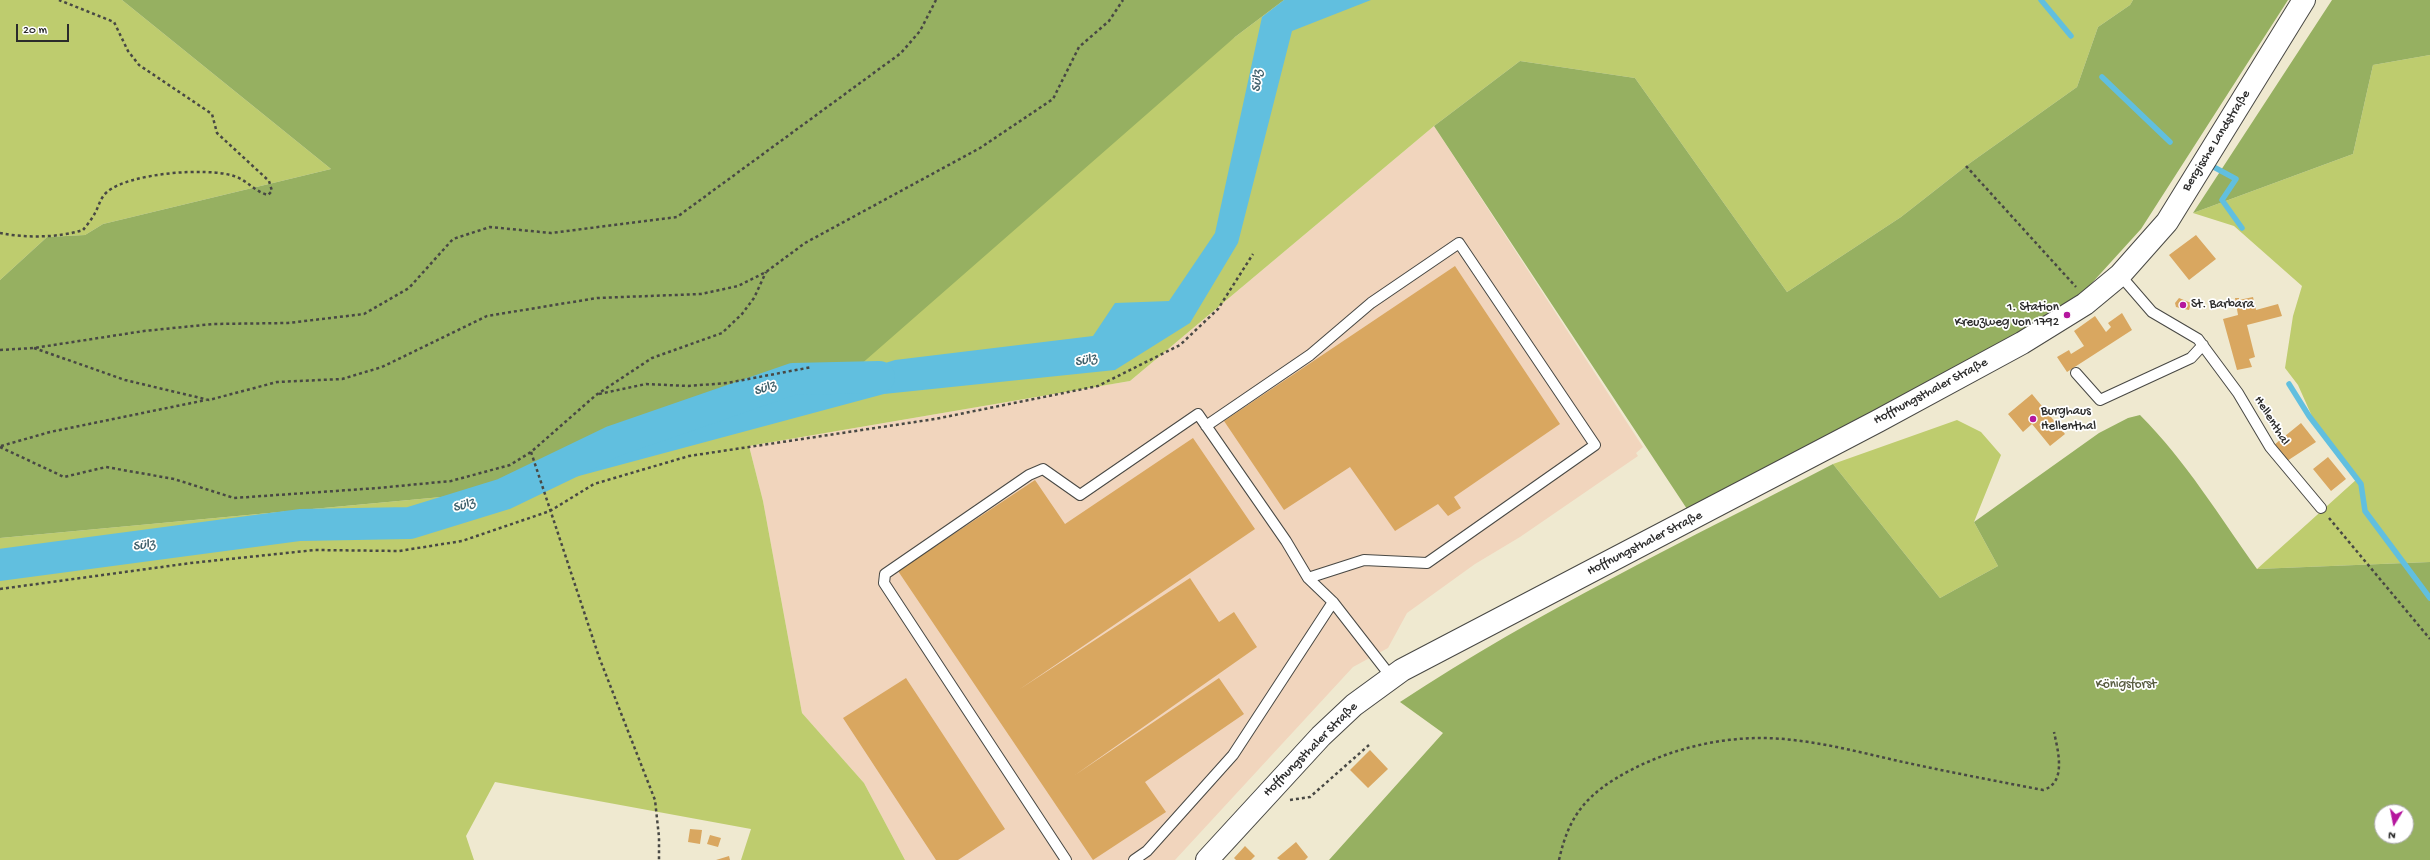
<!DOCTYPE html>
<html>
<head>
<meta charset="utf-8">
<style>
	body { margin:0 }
	#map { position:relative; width:2430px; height:860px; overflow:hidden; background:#efe9d0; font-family:"Gochi Hand",sans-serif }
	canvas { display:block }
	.north { position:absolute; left:2374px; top:804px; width:40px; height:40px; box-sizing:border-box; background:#fff; border:1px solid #aaa; border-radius:50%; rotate:190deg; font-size:11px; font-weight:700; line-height:16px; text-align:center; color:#2b2b2b }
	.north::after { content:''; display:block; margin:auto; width:14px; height:18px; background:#b5179e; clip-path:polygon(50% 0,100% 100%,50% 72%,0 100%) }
	.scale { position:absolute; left:16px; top:24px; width:53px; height:18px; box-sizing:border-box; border:2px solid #2b2b2b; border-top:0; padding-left:5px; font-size:12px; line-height:14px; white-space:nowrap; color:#2b2b2b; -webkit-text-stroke:3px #fff; paint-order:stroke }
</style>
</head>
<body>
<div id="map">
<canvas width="2430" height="860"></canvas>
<div class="north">N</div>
<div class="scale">20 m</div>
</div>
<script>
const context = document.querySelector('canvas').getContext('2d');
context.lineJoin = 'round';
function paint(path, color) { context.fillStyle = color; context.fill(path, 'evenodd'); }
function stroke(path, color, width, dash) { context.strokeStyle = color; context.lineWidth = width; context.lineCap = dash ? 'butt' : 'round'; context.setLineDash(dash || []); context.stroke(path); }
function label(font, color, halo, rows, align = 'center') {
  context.font = font + ' "Gochi Hand",sans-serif'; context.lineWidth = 3.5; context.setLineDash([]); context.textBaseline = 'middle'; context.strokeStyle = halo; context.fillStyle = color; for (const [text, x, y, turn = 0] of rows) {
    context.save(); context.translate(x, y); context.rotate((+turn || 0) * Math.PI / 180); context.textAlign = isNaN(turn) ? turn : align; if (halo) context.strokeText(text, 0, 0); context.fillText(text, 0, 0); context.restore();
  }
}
const built = new Path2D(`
	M1434 126 1643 447 1636 453 1638 456 1520 537 1475 564 1407 613 1388 648 1353 667 1175 860H905L864 783 802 713 763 501 749 446 1130 381Z`);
const green = new Path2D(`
	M0 0H122L331 169 103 224 85 235 47 237 0 280Z
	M1284 0H2133L2130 5 2098 27 2077 87 1970 163 1901 217 1787 292 1635 78 1520 61 1434 126 1130 381 749 446 763 501 802 713 864 783 905 860H741L751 829 495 782 466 836 474 860H0V538L517 490 1235 37Z
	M2430 55V562L2257 569 2357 479 2319 432 2298 385 2285 368 2293 316 2302 286 2234 226 2193 213 2353 154 2373 65Z
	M1957 420 1981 432 2001 455 1974 522 1998 566 1940 598 1833 464Z`);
const forest = new Path2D(`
	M122 0H1284L1235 37 835 387 517 490 0 538V280L47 237 85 235 103 224 331 169Z
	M2133 0H2288L2141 229 2081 295 2013 337 1689 512 1434 126 1520 61 1635 78 1787 292 1901 217 1970 163 2077 87 2098 27 2130 5Z
	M2332 0H2430V55L2373 65 2353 154 2193 213Z
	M2140 415C2186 461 2219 516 2257 569L2430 562V860H1329L1443 733 1400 702C1538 611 1687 540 1833 464L1940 598 1998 566 1974 522 2099 433 2128 418ZM2382 812H2406V836H2382Z`);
const water = new Path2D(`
	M1284 0H1371L1292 31 1238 243 1190 323 1115 370 884 394 549 484 541 460 758 402 895 360 1093 336 1115 303 1169 301 1215 233 1262 17Z`);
const stream = new Path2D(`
	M2041 0 2071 36
	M2102 77 2170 142
	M2210 165 2236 179 2222 200 2242 228
	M2289 384 2309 416 2361 484 2365 511 2430 598`);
const river = new Path2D(`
	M0 565 300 525 410 523 504 494 614 441 793 379 879 377`);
const building = new Path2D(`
	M2196 235 2216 259 2189 280 2169 255Z
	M1455 266 1560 424 1454 497 1461 508 1448 516 1438 504 1395 531 1350 467 1284 510 1224 421Z
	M2253 297 2256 310 2278 304 2282 316 2247 325 2255 357 2249 359 2252 367 2237 370 2223 319 2238 315 2235 298H2239V300Z
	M2179 298 2191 303 2189 310 2176 307 2175 303Z
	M2122 313 2132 330 2067 372 2057 357 2069 350 2071 354 2084 346 2074 331 2095 316 2106 332 2111 327 2108 323Z
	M2032 394 2065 434 2050 446 2032 424 2023 432 2008 414Z
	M2301 423 2316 442 2287 461 2274 445Z
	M1193 438 1255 529 1020 689 1190 578 1219 622 1234 612 1257 647 1075 775 1219 678 1244 714 1145 782 1166 812 1093 860 898 571 1035 480 1065 524Z
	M2328 457 2346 479 2331 491 2313 469Z
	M906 678 1005 829 958 860H936L843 718Z
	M1370 750 1388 769 1368 788 1350 770Z
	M690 829 702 830 700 844 688 842Z
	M710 835 721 838 718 847 707 844Z
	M1296 842 1308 857 1305 860H1280L1277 858Z
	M1245 846 1255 856 1251 860H1236L1234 858Z
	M729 856 730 860H716Z`);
const path = new Path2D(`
	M1966 166 2076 287
	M0 233C25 238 58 238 83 230 87 225 92 219 95 213 99 206 100 198 107 192 129 173 207 167 234 176 247 180 255 192 268 195L272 191 269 181 217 133 212 114 139 65 128 51 114 22 59 0
	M34 348 125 380 209 400 277 382 342 379 382 367 487 316 597 298 701 294 738 286 766 272 805 243 980 148 1053 99 1079 47 1109 21 1123 0
	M0 350 34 348 144 331 213 324 288 323 364 314 409 288 453 239 490 227 551 233 677 217 901 53 920 31 936 0
	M599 394 646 384 688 386 727 383 812 367
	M1 446 50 432 206 400
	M0 447 64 477 106 467 174 479 234 498 378 488 451 481 510 465 531 452 596 395 652 358 722 333 742 314 754 298 766 272
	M531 452 599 657 655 800 659 837V860
	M2329 518 2430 639
	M0 589 191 563 315 550 399 551 462 541 550 511 594 484 689 456 935 419 1098 386 1180 345 1218 309 1253 254
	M1290 800 1310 797 1369 745
	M1559 860C1569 814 1588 793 1629 771 1678 745 1737 733 1793 740 1830 744 1867 754 1903 762 1949 772 1996 781 2043 790 2067 783 2058 751 2054 732`);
const service = new Path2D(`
	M2120 275 2152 312 2198 339 2238 393 2270 447 2321 508
	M2076 373 2100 400 2191 358 2203 345
	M1206 426 1310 355 1371 303 1459 243 1595 445 1427 563 1364 560 1308 578
	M1066 860 884 583 885 574 1029 475 1043 469 1080 495 1198 414 1286 541 1308 578 1333 602 1392 678
	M1134 860 1147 851 1233 755 1333 602`);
const secondary = new Path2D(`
	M1207 860 1321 736 1354 705 1402 670 1878 421 2022 343 2085 304 2120 275 2167 222 2304 0`);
const markers = [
	[2183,305,4,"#b5179e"],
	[2067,315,4,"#b5179e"],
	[2033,419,4,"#b5179e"]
];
const streetNames = [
	["Bergische Landstraße",2217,141,-58],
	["Hoffnungsthaler Straße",1931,392,-28],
	["Hellenthal",2271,421,58],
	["Hoffnungsthaler Straße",1645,544,-27],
	["Hoffnungsthaler Straße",1311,750,-45]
];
const poiNames = [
	["St. Barbara",2191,305],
	["1. Station",2059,308,"right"],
	["Kreuzweg von 1792",2059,323,"right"],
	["Burghaus",2041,412],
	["Hellenthal",2041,427]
];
const parkNames = [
	["Königsforst",2126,685]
];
const waterNames = [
	["Sülz",1258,81,-85],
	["Sülz",1086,361,-12],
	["Sülz",765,389,-19],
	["Sülz",464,506,-17],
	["Sülz",144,546,-8]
];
paint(built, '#f1d5bd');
paint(green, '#becc6e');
paint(forest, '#96b061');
paint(water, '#61bfdf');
stroke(stream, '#61bfdf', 5.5);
stroke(river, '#61bfdf', 32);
paint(building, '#d9a760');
stroke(service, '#484844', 12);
stroke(secondary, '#484844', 24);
stroke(path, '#484844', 2.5, [3, 3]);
stroke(service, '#fff', 10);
stroke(secondary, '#fff', 22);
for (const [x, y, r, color] of markers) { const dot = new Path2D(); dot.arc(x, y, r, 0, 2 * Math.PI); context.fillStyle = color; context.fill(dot); stroke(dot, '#fff', 1.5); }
label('13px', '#2b2b2b', '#fff', streetNames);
label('13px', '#2b2b2b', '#fff', poiNames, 'left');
label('13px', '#575b3f', '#fff', parkNames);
label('italic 14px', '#3e5f6a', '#fff', waterNames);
</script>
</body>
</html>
